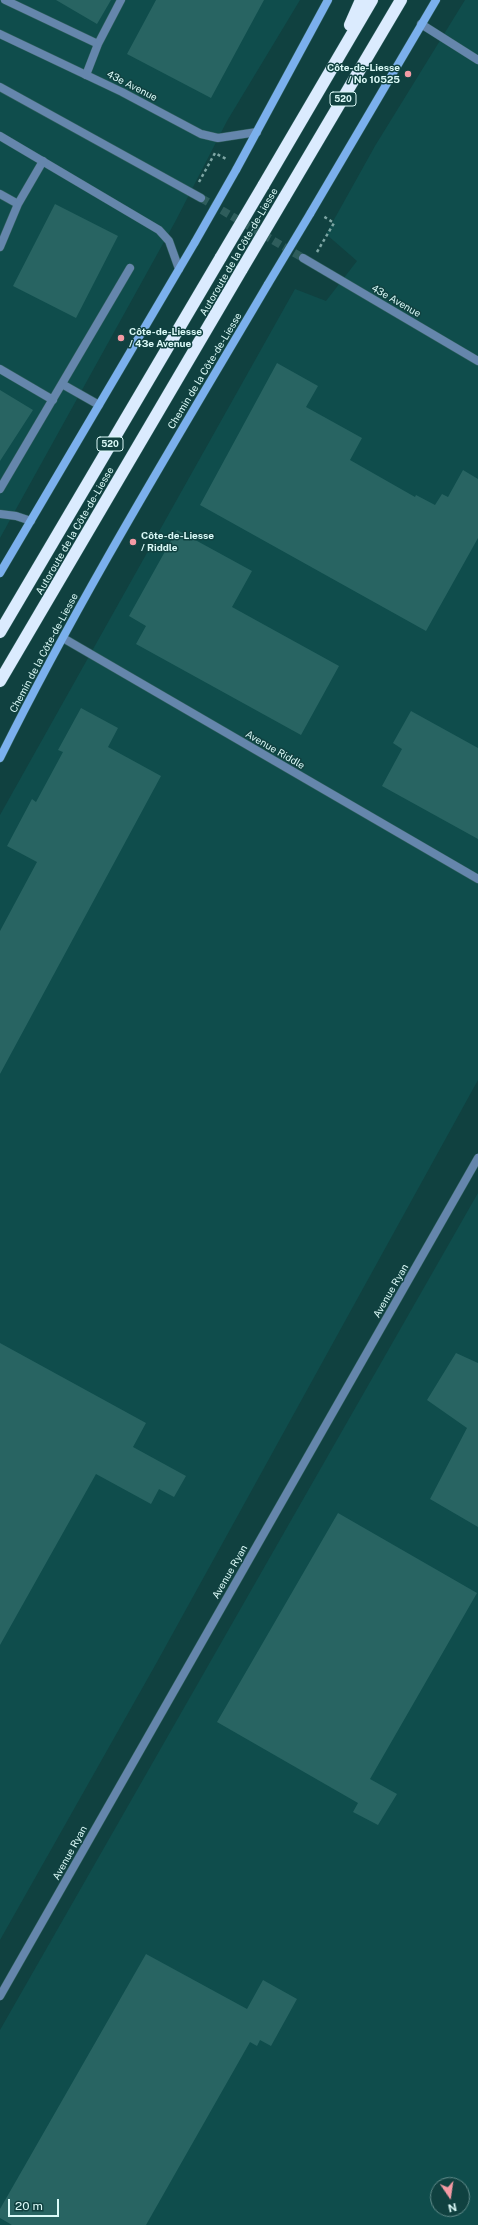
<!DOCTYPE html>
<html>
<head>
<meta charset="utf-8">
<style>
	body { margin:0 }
	#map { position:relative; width:478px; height:2225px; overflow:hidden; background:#104140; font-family:"Public Sans",sans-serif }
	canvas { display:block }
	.north { position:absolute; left:430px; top:2177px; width:40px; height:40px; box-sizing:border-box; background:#104140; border:1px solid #618b8a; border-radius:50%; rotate:167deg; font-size:11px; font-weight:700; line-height:16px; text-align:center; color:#dbfaf8 }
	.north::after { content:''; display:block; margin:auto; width:14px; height:18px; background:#f49aa4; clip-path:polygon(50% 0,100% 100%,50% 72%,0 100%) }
	.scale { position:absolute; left:8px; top:2199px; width:51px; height:18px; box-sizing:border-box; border:2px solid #dbfaf8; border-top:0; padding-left:5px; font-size:12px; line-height:14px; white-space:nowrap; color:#dbfaf8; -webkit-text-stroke:3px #104140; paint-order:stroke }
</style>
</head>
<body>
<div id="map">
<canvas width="478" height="2225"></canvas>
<div class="north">N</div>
<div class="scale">20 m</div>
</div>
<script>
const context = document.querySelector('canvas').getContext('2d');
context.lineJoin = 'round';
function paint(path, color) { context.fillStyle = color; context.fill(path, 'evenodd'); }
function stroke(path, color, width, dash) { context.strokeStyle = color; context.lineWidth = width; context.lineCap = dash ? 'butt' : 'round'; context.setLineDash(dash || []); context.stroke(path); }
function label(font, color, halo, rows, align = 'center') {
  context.font = font + ' "Public Sans",sans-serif'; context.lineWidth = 3; context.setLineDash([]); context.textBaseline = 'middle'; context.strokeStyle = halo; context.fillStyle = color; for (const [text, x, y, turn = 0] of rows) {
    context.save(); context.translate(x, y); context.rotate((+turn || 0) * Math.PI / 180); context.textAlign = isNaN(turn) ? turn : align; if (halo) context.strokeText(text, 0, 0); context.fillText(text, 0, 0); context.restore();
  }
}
const built = new Path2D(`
	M0 0H300L227 121 175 222 0 538Z
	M465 0H478V1080L157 1662 0 1940V815L295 289 326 301 357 261 326 234 375 146Z
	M478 1193V2225H0V2030ZM438 2185H462V2209H438Z`);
const building = new Path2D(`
	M56 0H111L97 24Z
	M156 0H264L211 98 127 54Z
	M55 204 118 236 76 318 13 286Z
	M277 363 318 386 306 407 362 438 350 460 415 497 416 495 435 505 442 494 448 497 463 470 478 479V538L426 631 200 505Z
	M0 390 33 410 0 461Z
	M177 530 252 571 232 607 339 666 301 735 136 644 146 626 129 616Z
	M81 708 118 728 108 747 161 776 0 1074V931L37 862 7 846 32 799 36 802 63 752 58 750Z
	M411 711 478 748V839L382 786 402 749 393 743Z
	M0 1343 146 1423 133 1447 186 1476 174 1497 159 1489 151 1504 96 1474 0 1645Z
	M456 1353 478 1363V1527L430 1499 467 1428 427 1400Z
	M338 1513 477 1593 370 1779 397 1794 378 1825 353 1812 358 1803 217 1722Z
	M146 1954 247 2009 263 1980 297 1999 271 2046 260 2040 257 2046 250 2042 146 2225H12L0 2218V2209Z`);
const minorTunnel = new Path2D(`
	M201 198 303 258`);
const path = new Path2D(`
	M199 182 215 153 228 160
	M317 252 334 223 323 216`);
const service = new Path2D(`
	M5 0 98 44 121 0
	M421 24 478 60
	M86 75 98 44
	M0 194 18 204
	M0 247 18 204 43 161
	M0 369 53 400
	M62 384 99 405
	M0 489 130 268
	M0 514 16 516 31 521`);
const minor = new Path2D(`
	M0 34 122 92 201 134 218 138 257 132
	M0 87 201 198
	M0 136 159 230 169 241 179 269
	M303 258 478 361
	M63 638 478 879
	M0 1996 478 1158`);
const secondary = new Path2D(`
	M236 170 328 0
	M310 214 436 0
	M0 573 195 242
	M0 758C81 595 176 440 268 284`);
const motorway = new Path2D(`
	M350 25 361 0
	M263 186 372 0
	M284 198 401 0
	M0 632 221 257
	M0 681 242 269`);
const secondaryBridge = new Path2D(`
	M195 242 236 170
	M268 284 310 214`);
const motorwayBridge = new Path2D(`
	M221 257 263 186
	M242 269 284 198`);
const markers = [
	[408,74,4,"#f49aa4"],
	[121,338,4,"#f49aa4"],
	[133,542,4,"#f49aa4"]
];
const shields = [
	[343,99,26],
	[110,444,26]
];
const shieldNames = [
	["520",343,99],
	["520",110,444]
];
const poiNames = [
	["Côte-de-Liesse",400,68,"right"],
	["/ No 10525",400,80,"right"],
	["Côte-de-Liesse",129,332],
	["/ 43e Avenue",129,344],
	["Côte-de-Liesse",141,536],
	["/ Riddle",141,548]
];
const streetNames = [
	["43e Avenue",132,86,27],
	["Autoroute de la Côte-de-Liesse",239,252,-60],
	["43e Avenue",396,301,30],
	["Chemin de la Côte-de-Liesse",205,371,-59],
	["Autoroute de la Côte-de-Liesse",75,531,-60],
	["Chemin de la Côte-de-Liesse",44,653,-62],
	["Avenue Riddle",275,750,30],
	["Avenue Ryan",391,1291,-60],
	["Avenue Ryan",230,1572,-60],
	["Avenue Ryan",70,1853,-61]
];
paint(built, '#0f4d4c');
paint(building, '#286462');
stroke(minorTunnel, '#2e5d5c', 8, [8, 4]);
stroke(service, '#305f5d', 9);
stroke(minor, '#305f5d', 9);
stroke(secondary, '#305f5d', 9);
stroke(motorway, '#305f5d', 13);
stroke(path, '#7ea6a4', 2.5, [3, 3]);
stroke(service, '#6586ac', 8);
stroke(minor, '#6586ac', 8);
stroke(secondary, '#7bb0ed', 8);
stroke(motorway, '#dbebfe', 12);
stroke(secondaryBridge, '#305f5d', 9, []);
stroke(motorwayBridge, '#305f5d', 13, []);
stroke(secondaryBridge, '#7bb0ed', 8);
stroke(motorwayBridge, '#dbebfe', 12);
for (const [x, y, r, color] of markers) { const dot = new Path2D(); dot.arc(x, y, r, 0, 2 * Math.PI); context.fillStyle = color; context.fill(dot); stroke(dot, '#104140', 1.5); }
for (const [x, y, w] of shields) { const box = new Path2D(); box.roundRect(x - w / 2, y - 7, w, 14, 3); context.fillStyle = '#104140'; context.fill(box); stroke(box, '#dbfaf8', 1); }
label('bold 9px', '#dbfaf8', null, shieldNames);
label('bold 10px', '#dbfaf8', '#104140', poiNames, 'left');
label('10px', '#dbfaf8', '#104140', streetNames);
</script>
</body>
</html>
